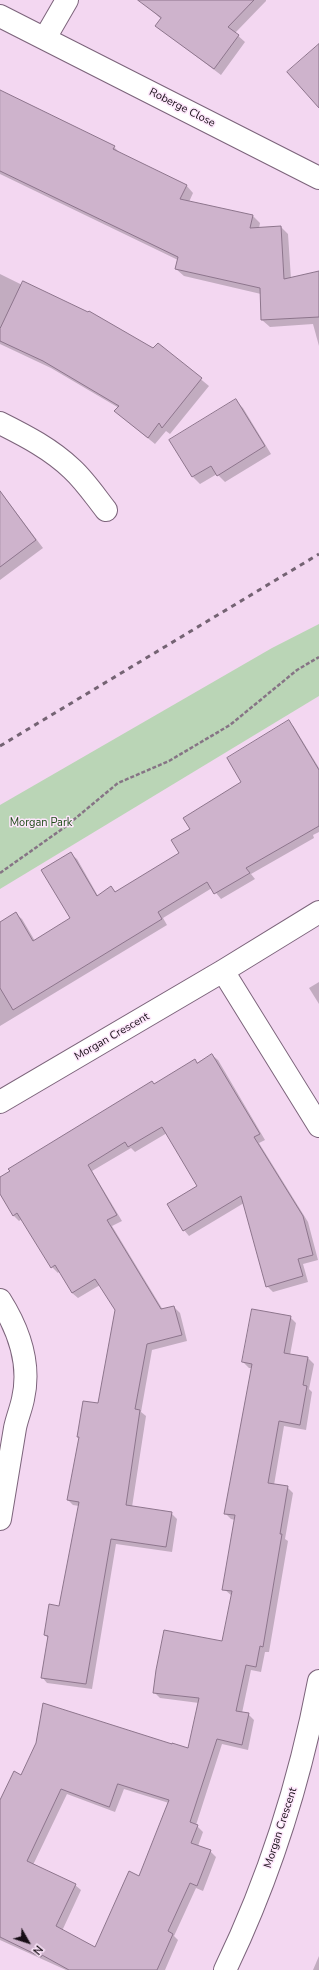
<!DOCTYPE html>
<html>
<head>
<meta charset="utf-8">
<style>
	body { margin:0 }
	#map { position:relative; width:319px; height:1970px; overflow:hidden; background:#f3d7f1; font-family:"Nunito Sans",sans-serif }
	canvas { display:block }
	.north { position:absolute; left:8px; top:1922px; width:40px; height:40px; -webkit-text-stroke:3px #fde6fb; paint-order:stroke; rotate:129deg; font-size:11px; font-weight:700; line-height:16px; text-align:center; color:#170e16 }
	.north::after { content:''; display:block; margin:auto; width:14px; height:18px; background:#170e16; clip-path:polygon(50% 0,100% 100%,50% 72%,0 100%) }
</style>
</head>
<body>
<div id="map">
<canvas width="319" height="1970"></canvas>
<div class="north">N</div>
</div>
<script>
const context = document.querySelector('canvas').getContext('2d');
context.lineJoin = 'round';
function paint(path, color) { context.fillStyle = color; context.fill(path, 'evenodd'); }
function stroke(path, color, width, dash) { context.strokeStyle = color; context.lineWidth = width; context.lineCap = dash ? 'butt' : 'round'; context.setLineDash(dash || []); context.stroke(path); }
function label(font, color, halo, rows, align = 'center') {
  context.font = font + ' "Nunito Sans",sans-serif'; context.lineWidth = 3; context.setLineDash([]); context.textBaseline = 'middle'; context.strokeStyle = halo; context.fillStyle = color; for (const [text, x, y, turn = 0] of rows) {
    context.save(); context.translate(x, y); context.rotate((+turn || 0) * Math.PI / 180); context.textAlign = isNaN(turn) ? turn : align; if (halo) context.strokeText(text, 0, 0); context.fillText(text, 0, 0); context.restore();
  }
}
const green = new Path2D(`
	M319 624V696L0 889V805L272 648Z`);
const shadow = new Path2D(`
	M150 0H266V1L235 33 245 42 221 75 156 26 161 19 146 5Z
	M0 91 114 147 121 154 186 185 193 193 189 202 253 216 260 223 259 228 281 227 288 234 291 279 319 272V346L313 324 270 327 262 320 261 294 184 276 176 269 178 260 0 174Z
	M0 274 154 350 158 344 209 386 170 434 166 431 155 444 123 418 116 411 119 408 51 368 0 344Z
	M236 401 243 408 271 454 225 482 217 474 200 484 193 477Z
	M0 491 43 548 0 580Z
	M289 721 294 727 319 768V832L313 835 314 838 251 874 255 879 221 899 212 888 163 918 167 925 0 1026V923L16 914 22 919 35 941 71 918V854L77 859 98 896 111 888 116 892 180 853 191 830 242 783Z
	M319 982V1004L309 988Z
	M212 1055 218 1060 265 1140 259 1143 308 1222 318 1260 303 1264 308 1282 273 1292 267 1286 244 1203 189 1236 184 1230 199 1186 167 1133 135 1152 131 1148 92 1171 122 1221 112 1226 163 1310 174 1307 180 1313 187 1341 152 1350 141 1412 146 1416 132 1507 171 1513 177 1519 172 1552 116 1544 92 1689 47 1683 42 1677 48 1638 45 1635 60 1607 79 1506 73 1505 68 1500 80 1438 78 1437 99 1404 116 1310 100 1285 78 1298 72 1293 60 1271 58 1273 52 1267 22 1219 19 1221 13 1215 0 1192V1178L195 1061 198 1063Z
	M290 1317 296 1323 290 1355 308 1358 314 1364 309 1389 312 1392 306 1430 284 1426 274 1485 287 1487 293 1493 285 1539 288 1541 269 1652H265L261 1672 251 1670 242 1713 248 1714 254 1720 248 1750 222 1744 196 1825 203 1832 198 1846 210 1851 216 1857 203 1891 196 1888 174 1936 178 1940 165 1970H66L0 1940V1801L21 1776 172 1746 189 1749 199 1703 160 1698 154 1692 223 1642 232 1596 224 1589 235 1520 231 1519 225 1513 252 1368H249L243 1362ZM124 1789 169 1803 140 1877 95 1948 62 1931 81 1890 75 1885 33 1865 67 1794 115 1812Z
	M319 1956V1970H313Z`);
const building = new Path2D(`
	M138 0H254L228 27 239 35 214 69 155 26 161 18Z
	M319 44V108L287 72Z
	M0 90 115 146 113 149 187 185 180 199 253 215 250 228 281 226 284 279 319 271V317L261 320 260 288 175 269 178 257 0 171Z
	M23 281 88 312 89 311 153 348 158 343 202 378 162 428 159 423 148 438 114 411 119 406 43 361 0 341V329Z
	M236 399 265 446 217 476 211 466 192 477 169 440Z
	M0 491 36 540 0 567Z
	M289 720 319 770V826L246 868 250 873 214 894 207 882 158 912 162 919 13 1010 0 988V922L16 912 33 941 70 918 41 870 71 852 97 896 111 886 115 892 179 853 171 840 190 829 183 818 241 782 227 758Z
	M212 1054 260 1134 254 1137 303 1216 313 1255 298 1259 303 1276 266 1287 241 1196 183 1231 167 1204 197 1186 162 1127 128 1147 125 1142 88 1165 117 1215 107 1220 161 1309 174 1306 182 1335 147 1344 135 1409 140 1410 126 1505 172 1512 166 1547 111 1539 86 1684 41 1678 48 1636 44 1635 49 1604 59 1606 79 1502 67 1500 79 1437H77L83 1401 98 1403 115 1310 95 1279 72 1293 55 1265 51 1268 17 1213 13 1216 0 1194V1177L10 1171 8 1169 152 1081 154 1084 195 1059 197 1063Z
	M252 1309 291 1316 284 1353 308 1357 303 1385 307 1386 300 1425 279 1421 268 1483 288 1486 280 1534H282L263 1647 260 1646 256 1667 246 1665 236 1711 249 1713 242 1745 217 1739 190 1822 198 1825 191 1843 211 1850 197 1886 190 1883 168 1931 173 1934 157 1970H69L42 1955 41 1957 0 1937V1800L14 1771 21 1775 36 1743 43 1703 172 1744V1743L188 1748 199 1698 153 1693 156 1670 164 1630 222 1641 232 1591 222 1590 235 1515 224 1514 252 1364 242 1362ZM118 1784 169 1800 139 1876 129 1871 95 1947 56 1926 76 1884 27 1861 61 1789 109 1807Z`);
const path = new Path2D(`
	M0 873 65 827 118 783 169 761 230 725 297 670 319 657`);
const street = new Path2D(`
	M0 16 319 178
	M45 38 67 0
	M0 423C26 436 51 449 72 469 85 481 95 496 106 510
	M223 971 319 1126
	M0 1102 223 971 319 912
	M0 1300C19 1330 31 1364 23 1399 21 1409 17 1418 15 1428 10 1459 5 1489 0 1519
	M225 1970C269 1879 300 1781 319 1681`);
const rail = new Path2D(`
	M0 746 319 554`);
const streetNames = [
	["Roberge Close",182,108,27],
	["Morgan Crescent",112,1037,-30],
	["Morgan Crescent",281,1828,-72]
];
const parkNames = [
	["Morgan Park",41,823]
];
paint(green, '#bad5b6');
paint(shadow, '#0003');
paint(building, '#ceb3cc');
stroke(building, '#8d758c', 1);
stroke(street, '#7c647b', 24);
stroke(path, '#867485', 2.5, [4, 2]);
stroke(street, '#fff', 22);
stroke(rail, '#746373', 3, [5, 5]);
label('11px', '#170e16', '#fde6fb', streetNames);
label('11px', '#1f4c19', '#fde6fb', parkNames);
</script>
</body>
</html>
